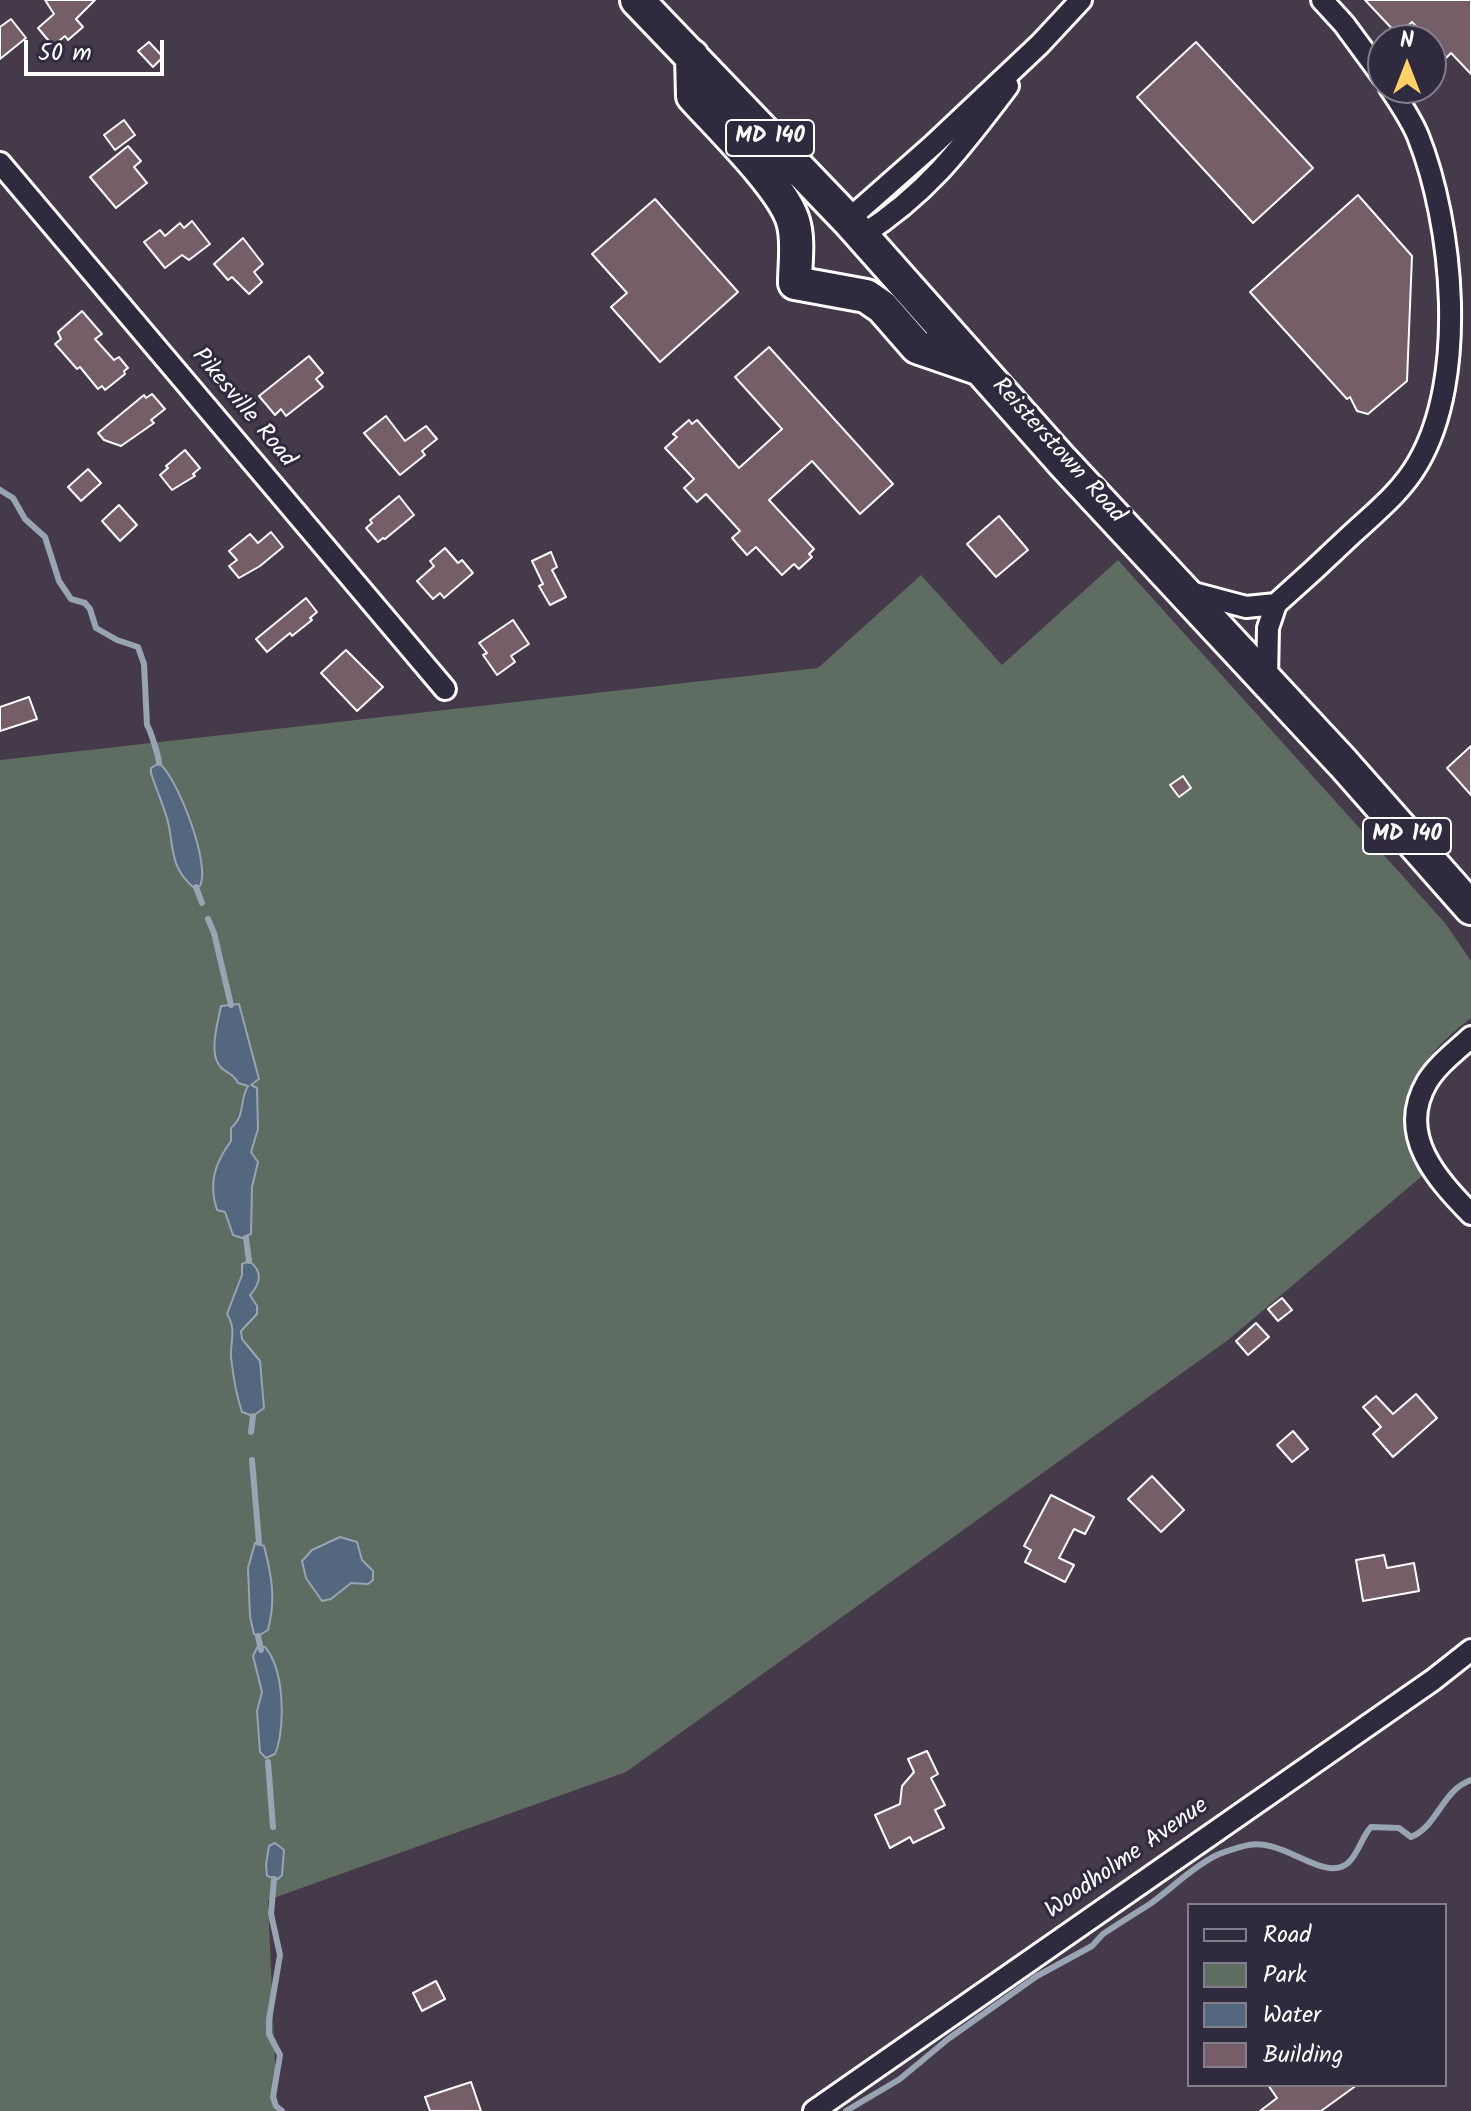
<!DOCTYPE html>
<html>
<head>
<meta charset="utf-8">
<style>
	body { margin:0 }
	#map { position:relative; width:1471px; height:2111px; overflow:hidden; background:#443a4a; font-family:Kalam,sans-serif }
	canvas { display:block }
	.legend { position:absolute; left:1187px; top:1903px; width:260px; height:184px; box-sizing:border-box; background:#2f2a3d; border:2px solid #827f8b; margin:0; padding:10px 14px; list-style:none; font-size:24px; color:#fff }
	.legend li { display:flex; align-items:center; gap:16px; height:40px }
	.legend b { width:40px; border:2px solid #827f8b }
	.north { position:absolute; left:1367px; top:24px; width:80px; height:80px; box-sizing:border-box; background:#2f2a3d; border:2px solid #827f8b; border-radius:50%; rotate:0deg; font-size:22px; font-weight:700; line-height:32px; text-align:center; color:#fff }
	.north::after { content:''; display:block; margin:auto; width:28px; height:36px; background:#ffd166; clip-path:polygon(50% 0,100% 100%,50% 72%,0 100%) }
	.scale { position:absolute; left:24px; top:40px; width:140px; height:36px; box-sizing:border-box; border:4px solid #fff; border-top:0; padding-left:10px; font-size:24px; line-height:28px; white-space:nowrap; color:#fff; -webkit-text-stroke:6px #2f2a3d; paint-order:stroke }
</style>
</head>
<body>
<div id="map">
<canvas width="1471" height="2111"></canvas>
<ul class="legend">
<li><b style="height:10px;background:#2f2a3d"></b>Road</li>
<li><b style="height:22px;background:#5f6c61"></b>Park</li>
<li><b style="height:22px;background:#53677f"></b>Water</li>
<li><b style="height:22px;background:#765e68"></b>Building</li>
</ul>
<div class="north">N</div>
<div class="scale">50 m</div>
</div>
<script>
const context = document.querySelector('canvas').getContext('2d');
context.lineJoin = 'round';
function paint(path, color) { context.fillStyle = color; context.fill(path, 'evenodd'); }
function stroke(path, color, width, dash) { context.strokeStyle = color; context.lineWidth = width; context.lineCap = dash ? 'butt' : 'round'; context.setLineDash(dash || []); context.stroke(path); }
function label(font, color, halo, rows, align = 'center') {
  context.font = font + ' Kalam,sans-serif'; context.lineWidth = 6; context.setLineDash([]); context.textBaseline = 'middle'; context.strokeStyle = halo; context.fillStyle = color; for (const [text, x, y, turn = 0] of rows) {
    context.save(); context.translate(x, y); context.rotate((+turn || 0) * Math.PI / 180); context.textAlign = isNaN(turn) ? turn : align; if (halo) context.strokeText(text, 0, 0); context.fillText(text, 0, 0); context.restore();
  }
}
const green = new Path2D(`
	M1118 560 1445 923 1471 961V1018C1410 1065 1393 1103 1422 1176L1228 1340 626 1772 268 1900 277 2111H0V760L818 668 921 575 1002 665Z`);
const water = new Path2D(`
	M159 763C178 778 211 865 200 886L193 887C170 867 174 849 168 822 164 806 156 789 151 773V768Z
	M239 1004 259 1079 251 1085 257 1088 258 1129 251 1152 258 1162 252 1187 251 1234 242 1238 233 1235 225 1212 217 1210C208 1183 215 1163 231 1141V1128C246 1116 239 1100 248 1086L238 1083C233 1072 225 1074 219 1065 209 1051 218 1022 221 1006Z
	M249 1261C263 1271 261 1283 250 1295L257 1306V1314L241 1331 242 1339 260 1361 264 1408 253 1416 242 1412C236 1394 233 1376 231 1357 230 1341 237 1330 227 1314L242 1275V1264Z
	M340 1537 357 1542 362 1560 373 1571V1580L368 1584 351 1583 331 1599 322 1601 306 1578 302 1561 312 1550Z
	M255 1543 264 1546C272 1577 276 1599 268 1630L258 1636 254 1634 250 1617 248 1568Z
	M258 1646 265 1647C284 1669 285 1721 277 1749L275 1754 266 1758 260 1752 257 1711 262 1692 253 1656Z
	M275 1843 284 1850 282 1875 278 1879 267 1876 266 1865 269 1846Z`);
const stream = new Path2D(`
	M0 490 13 498 25 519 45 537 59 581 71 599 85 603 90 609 96 628 117 640 138 647 144 664 147 725C150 729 159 757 159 763
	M196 887 202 903
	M208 919 214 933 231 1005
	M246 1238 249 1261
	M251 1432 253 1416
	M252 1460 259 1543
	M258 1636 261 1650
	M268 1762 273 1827
	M274 1879 271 1914 280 1955 269 2020V2034L280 2055 273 2097 276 2106 282 2111
	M846 2111 900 2079 948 2039 1037 1976 1092 1946 1103 1934C1118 1924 1134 1914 1150 1904 1171 1889 1191 1868 1215 1856 1223 1852 1234 1849 1244 1846 1281 1834 1323 1884 1348 1863 1359 1853 1361 1838 1371 1827L1399 1828 1411 1837C1438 1826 1442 1790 1471 1780`);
const building = new Path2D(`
	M45 0H95L76 19 83 27 68 40 65 36 53 46 38 28 54 14Z
	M1365 0H1471V74L1451 53 1446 58 1412 22 1398 35Z
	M11 19 26 38 0 59V27Z
	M149 42 163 57 153 67 138 51Z
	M1196 42 1313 168 1253 223 1137 97Z
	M124 120 135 135 115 150 104 135Z
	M128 146 141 161 134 167 147 183 116 208 90 177Z
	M1358 195 1412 256 1407 381 1368 414 1357 411 1350 397 1347 399 1250 292Z
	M655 199 738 292 660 362 611 307 627 293 592 254Z
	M192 221 210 244 189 260 182 255 165 268 144 242 160 230 165 236 180 223 184 228Z
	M243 238 263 264 254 272 262 282 249 294 232 277 228 280 214 264Z
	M82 311 102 334 95 339 114 360 119 357 128 368 124 371 125 374 105 390 102 386 98 389 80 367 77 369 55 344 61 339 58 332Z
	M769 347 893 484 860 514 812 461 769 500 814 549 809 554 812 557 799 569 794 564 782 575 756 547 747 555 732 538 740 531 706 494 697 502 684 488 694 479 665 448 677 437 673 434 689 420 692 424 697 420 739 468 782 429 735 377Z
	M309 356 323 373 316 379 323 387 286 416 281 409 275 415 259 396Z
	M152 394 165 409 151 420 154 423 121 446 104 440 98 433 144 395 146 398Z
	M386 416 405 441 426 426 437 439 422 451 425 455 400 475 364 433Z
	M185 450 200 468 193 474 195 476 172 490 160 475 168 468 166 466Z
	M88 469 101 483 81 501 68 487Z
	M399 496 414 515 385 539 383 538 378 542 366 528 372 523 370 520Z
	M119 505 137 525 120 541 102 521Z
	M999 516 1028 550 996 577 967 544Z
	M271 532 283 547 260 566 239 578 229 566 237 560 229 551 250 534 258 543Z
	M445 548 458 563 462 560 473 573 444 598 440 593 433 599 417 581 434 566 430 561Z
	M551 552 557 567 552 570 566 597 550 605 539 586 543 584 532 561Z
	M306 598 317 612 310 618 312 620 292 636 290 633 267 652 256 639Z
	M513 620 529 644 511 656 515 662 497 675 483 655 487 653 479 643Z
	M346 650 383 687 357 711 321 673Z
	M29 697 37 719 0 731V707Z
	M1471 746V795L1447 768Z
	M1183 776 1191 788 1179 797 1170 785Z
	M1282 1298 1292 1310 1278 1321 1268 1309Z
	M1256 1323 1269 1337 1248 1355 1236 1341Z
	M1416 1394 1437 1418 1393 1457 1373 1434 1381 1427 1363 1407 1376 1396 1393 1414Z
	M1293 1431 1308 1449 1292 1462 1277 1445Z
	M1152 1476 1184 1510 1161 1532 1128 1499Z
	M1051 1495 1094 1517 1085 1534 1074 1529 1059 1558 1074 1565 1065 1582 1025 1562 1031 1550 1024 1546Z
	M1384 1555 1387 1568 1414 1563 1419 1591 1363 1601 1356 1560Z
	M927 1751 938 1774 931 1778 945 1805 935 1810 944 1828 913 1843 910 1837 890 1848 875 1815 900 1804 902 1786 914 1772 908 1759Z
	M436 1981 445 1999 422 2011 413 1993Z
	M471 2082 481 2111H430L425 2097Z
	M1268 2085H1357L1321 2111H1260L1277 2098Z`);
const street = new Path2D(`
	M1322 0 1344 24 1383 77
	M0 163 445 689
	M848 220 933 145 1040 44 1081 0
	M861 236C928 193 961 148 1008 86
	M1186 591 1246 607 1276 604
	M1267 679 1268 628 1276 604C1302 581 1327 558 1352 534 1376 512 1402 491 1418 463 1468 378 1453 224 1418 136 1411 119 1400 103 1390 88
	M1471 1037C1456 1051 1438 1064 1427 1082 1396 1135 1437 1179 1471 1214
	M814 2111 1433 1680 1471 1650`);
const primary = new Path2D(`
	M637 0 848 220 1062 461 1343 763 1471 908
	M692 56 693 96C719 125 783 187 793 221 799 240 795 263 795 283L866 296 882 307 917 347 978 368`);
const shields = [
	[770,138,88],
	[1407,836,88]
];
const shieldNames = [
	["MD 140",770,138],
	["MD 140",1407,836]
];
const streetNames = [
	["Pikesville Road",242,409,50],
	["Reisterstown Road",1057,452,48],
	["Woodholme Avenue",1128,1860,-35]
];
paint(green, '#5f6c61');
paint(water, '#53677f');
stroke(water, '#98a4b2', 2);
stroke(stream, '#98a4b2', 6);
paint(building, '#765e68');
stroke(building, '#fff', 2);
stroke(street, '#fff', 26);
stroke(primary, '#fff', 38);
stroke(street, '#2f2a3d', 20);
stroke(primary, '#2f2a3d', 32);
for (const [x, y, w] of shields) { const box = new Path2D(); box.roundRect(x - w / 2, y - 18, w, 36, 6); context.fillStyle = '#2f2a3d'; context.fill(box); stroke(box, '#fff', 2); }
label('bold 22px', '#fff', null, shieldNames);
label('24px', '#fff', '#2f2a3d', streetNames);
</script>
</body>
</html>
